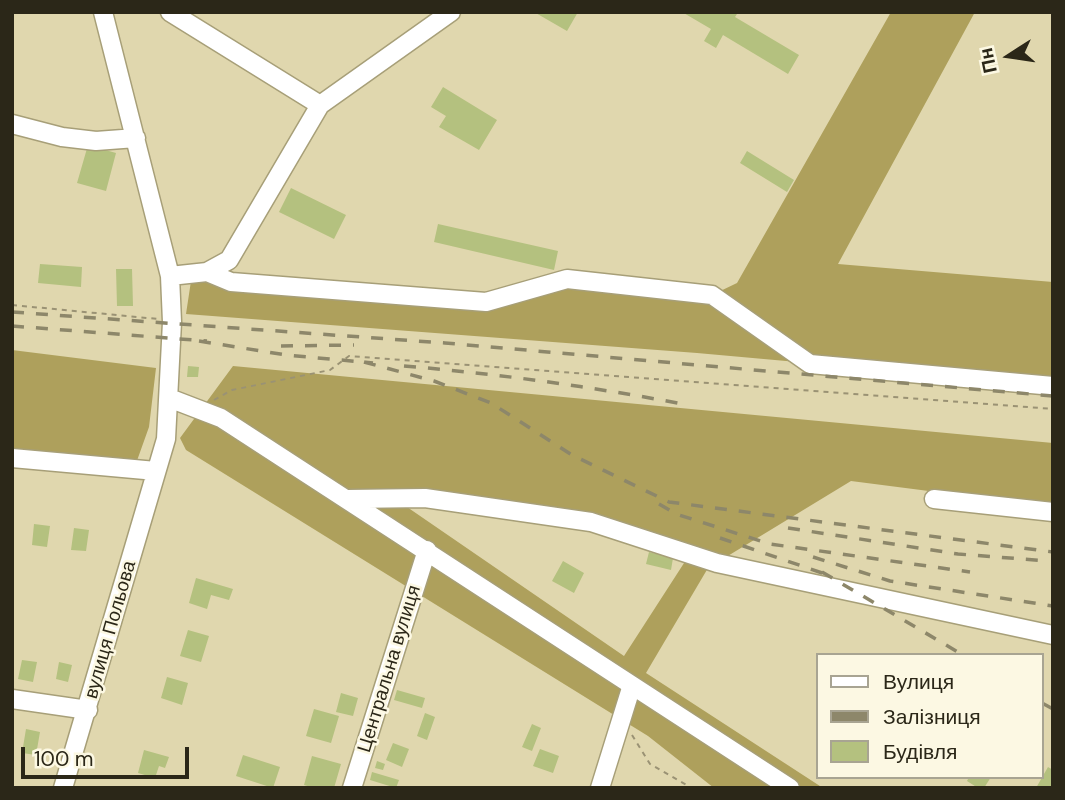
<!DOCTYPE html>
<html>
<head>
<meta charset="utf-8">
<style>
	body { margin:0 }
	#map { position:relative; width:1065px; height:800px; overflow:hidden; background:#e0d7ae; font-family:"DM Sans",sans-serif }
	canvas { display:block }
	.frame { position:absolute; inset:0; border:14px solid #2b2718; pointer-events:none }
	.legend { position:absolute; left:816px; top:653px; width:228px; height:126px; box-sizing:border-box; background:#fcf8e3; border:2px solid #a8a492; margin:0; padding:9px 12px; list-style:none; font-size:21px; color:#2b2718 }
	.legend li { display:flex; align-items:center; gap:14px; height:35px }
	.legend b { width:35px; border:2px solid #a8a492 }
	.north { position:absolute; left:974px; top:21px; width:70px; height:70px; -webkit-text-stroke:5px #fcf8e3; paint-order:stroke; rotate:258deg; font-size:19px; font-weight:700; line-height:28px; text-align:center; color:#2b2718 }
	.north::after { content:''; display:block; margin:auto; width:24px; height:32px; background:#2b2718; clip-path:polygon(50% 0,100% 100%,50% 72%,0 100%) }
	.scale { position:absolute; left:21px; top:747px; width:168px; height:32px; box-sizing:border-box; border:4px solid #2b2718; border-top:0; padding-left:9px; font-size:21px; line-height:24px; white-space:nowrap; color:#2b2718; -webkit-text-stroke:5px #fcf8e3; paint-order:stroke }
</style>
</head>
<body>
<div id="map">
<canvas width="1065" height="800"></canvas>
<div class="frame"></div>
<ul class="legend">
<li><b style="height:9px;background:#fff"></b>Вулиця</li>
<li><b style="height:9px;background:#8d876a"></b>Залізниця</li>
<li><b style="height:19px;background:#b4c17f"></b>Будівля</li>
</ul>
<div class="north">Пн</div>
<div class="scale">100 m</div>
</div>
<script>
const context = document.querySelector('canvas').getContext('2d');
context.lineJoin = 'round';
function paint(path, color) { context.fillStyle = color; context.fill(path, 'evenodd'); }
function stroke(path, color, width, dash) { context.strokeStyle = color; context.lineWidth = width; context.lineCap = dash ? 'butt' : 'round'; context.setLineDash(dash || []); context.stroke(path); }
function label(font, color, halo, rows, align = 'center') {
  context.font = font + ' "DM Sans",sans-serif'; context.lineWidth = 5; context.setLineDash([]); context.textBaseline = 'middle'; context.strokeStyle = halo; context.fillStyle = color; for (const [text, x, y, turn = 0] of rows) {
    context.save(); context.translate(x, y); context.rotate((+turn || 0) * Math.PI / 180); context.textAlign = isNaN(turn) ? turn : align; if (halo) context.strokeText(text, 0, 0); context.fillText(text, 0, 0); context.restore();
  }
}
const forest = new Path2D(`
	M891 12H975L838 264 1053 282V385L697 353 186 314 191 281 486 302 567 279 712 295 737 283Z
	M12 350 156 368 149 427 134 469 12 458Z
	M233 366 1053 443V507L851 481 708 568 646 673 823 788H714L648 736 186 450 180 438ZM407 488 590 527 686 560 624 656 407 507Z`);
const building = new Path2D(`
	M534 12H578L567 31Z
	M682 12H734L737 14 735 17 799 55 788 74 723 35 716 48 704 41 711 29Z
	M443 87 497 120 479 150 439 127 446 116 431 107Z
	M88 145 116 153 106 191 77 183Z
	M747 151 794 180 787 192 740 163Z
	M291 188 346 215 334 239 279 212Z
	M438 224 558 251 554 270 434 242Z
	M40 264 82 267 81 287 38 283Z
	M116 269H132L133 306H117Z
	M188 366 199 367 198 377H187Z
	M34 524 50 526 47 547 32 545Z
	M74 528 89 530 86 551 71 550Z
	M649 552 673 558 671 570 646 564Z
	M563 561 584 573 574 593 552 581Z
	M196 578 233 589 229 600 211 595 207 609 189 603Z
	M188 630 209 636 201 662 180 656Z
	M22 660 37 662 33 682 18 679Z
	M59 662 72 665 68 682 56 679Z
	M167 677 188 683 182 705 161 698Z
	M397 690 425 698 422 708 394 700Z
	M341 693 358 698 353 716 336 712Z
	M314 709 339 716 331 743 306 736Z
	M425 713 435 717 427 740 417 736Z
	M532 724 541 728 532 751 522 747Z
	M26 729 40 732 36 755 22 753Z
	M393 743 409 749 402 767 386 760Z
	M540 749 559 756 553 773 533 766Z
	M144 750 169 757 165 768 159 766 155 778 138 773Z
	M243 755 280 767 273 788 236 776Z
	M312 756 341 764 334 788H314L304 785Z
	M377 761 385 764 383 770 375 768Z
	M1048 767 1053 770V783L1050 788H1036Z
	M372 772 399 780 396 788 370 780Z
	M969 777H991L984 788H978L967 781Z`);
const path = new Path2D(`
	M12 305 158 319
	M214 400 232 390 330 370 349 356 1053 409
	M632 735 650 764 692 788`);
const minor = new Path2D(`
	M170 12 320 105 451 12
	M12 124 62 137 96 141 136 138
	M207 272 231 282 486 302 567 279 712 295 810 364 1053 386
	M170 276 207 272 229 260 320 105
	M169 398 221 418 790 788
	M12 458 156 471
	M348 499 425 498 591 522 717 563 1053 635
	M934 499 1053 512
	M12 699 88 710
	M63 788 166 439 172 322 170 276 103 12
	M352 788 427 550
	M600 788 632 685`);
const rail = new Path2D(`
	M12 312 445 343 1053 396
	M12 326 207 341
	M199 341 286 355 373 363
	M281 346 354 345
	M364 362 434 381 491 403 572 455 669 502 1053 552
	M404 366C500 374 594 387 688 405
	M659 504 676 514 770 544 970 572
	M788 528 958 554 1048 561
	M720 538 831 576
	M813 557 890 581 1053 606
	M822 572 963 655
	M1042 703 1053 709`);
const streetNames = [
	["вулиця Польова",111,630,-74],
	["Центральна вулиця",390,669,-73]
];
paint(forest, '#aea05c');
paint(building, '#b4c17f');
stroke(minor, '#a79f78', 21);
stroke(path, '#9a9274', 2, [5, 5]);
stroke(minor, '#fff', 18);
stroke(rail, '#8d876a', 3.5, [12, 12]);
label('19px', '#2b2718', '#fcf8e3', streetNames);
</script>
</body>
</html>
